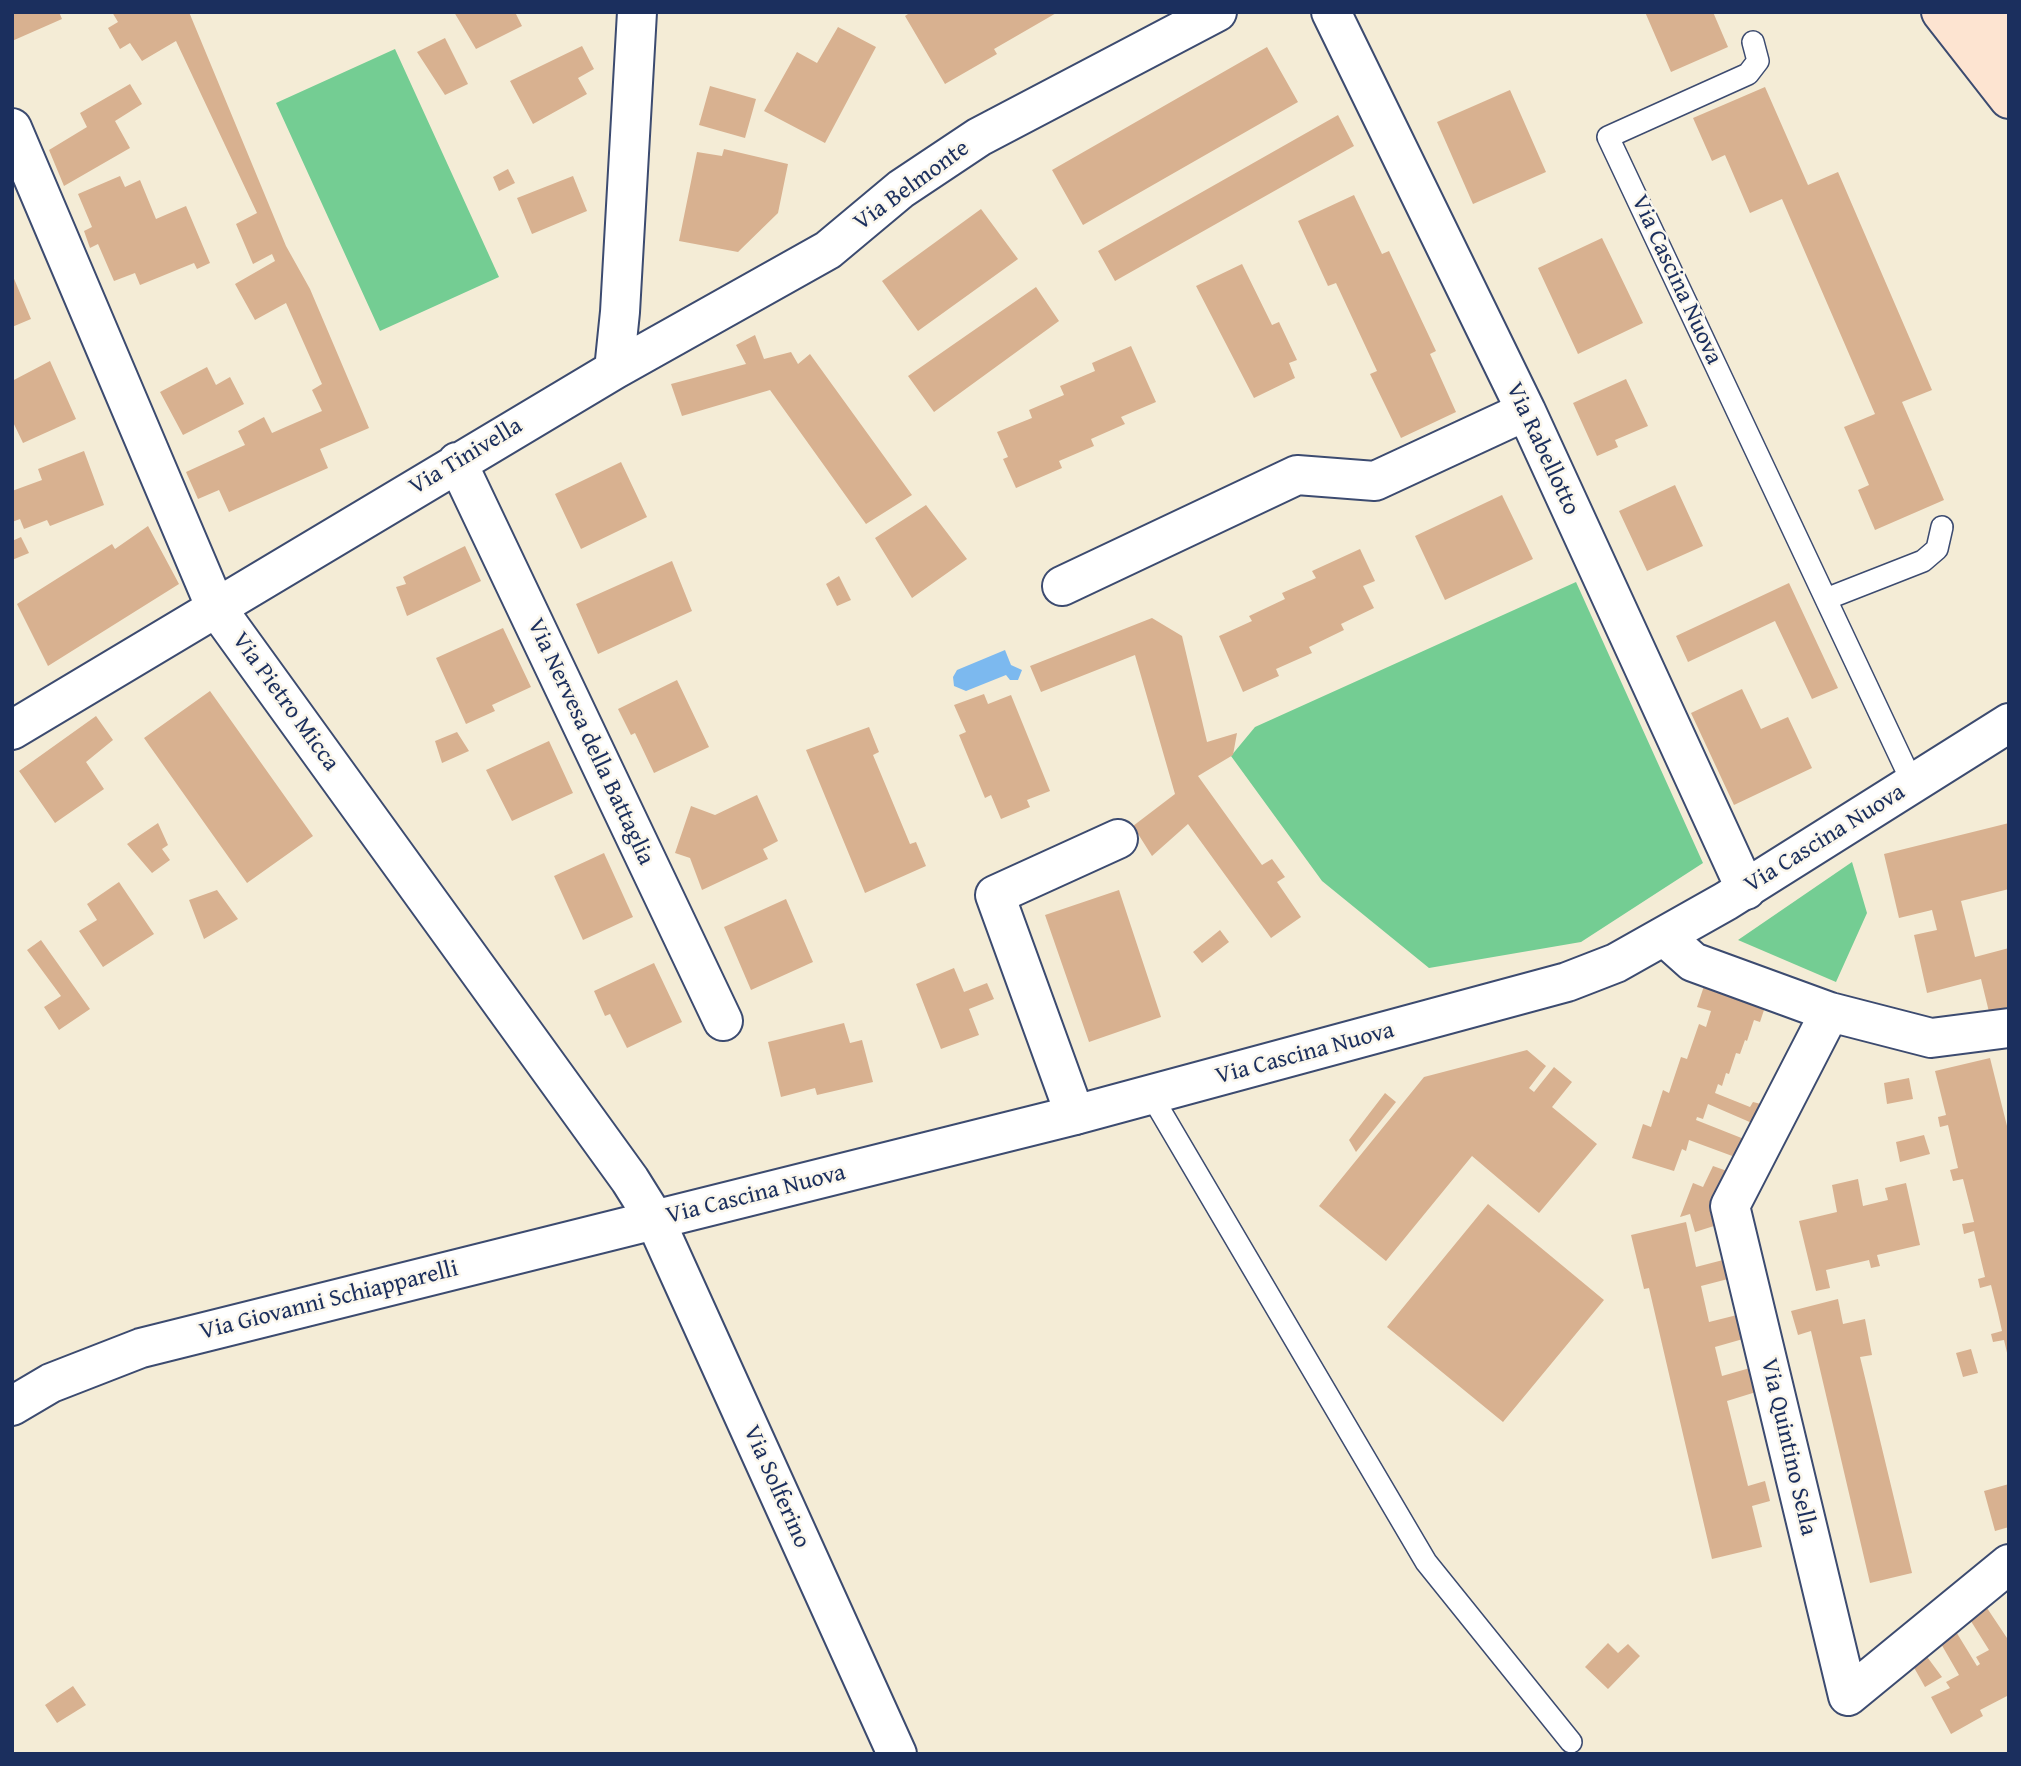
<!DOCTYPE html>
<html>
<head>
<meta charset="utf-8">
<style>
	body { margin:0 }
	#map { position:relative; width:2021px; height:1766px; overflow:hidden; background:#f4ecd6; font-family:"Gentium Book Plus",serif }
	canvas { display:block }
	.frame { position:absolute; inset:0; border:14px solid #1b2f5e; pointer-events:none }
</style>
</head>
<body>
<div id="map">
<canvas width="2021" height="1766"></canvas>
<div class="frame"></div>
</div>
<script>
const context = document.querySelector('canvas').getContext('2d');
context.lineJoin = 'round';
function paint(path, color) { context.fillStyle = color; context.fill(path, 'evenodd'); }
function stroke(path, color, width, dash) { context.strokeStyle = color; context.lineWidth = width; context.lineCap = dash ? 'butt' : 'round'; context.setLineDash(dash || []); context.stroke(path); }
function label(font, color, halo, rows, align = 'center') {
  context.font = font + ' "Gentium Book Plus",serif'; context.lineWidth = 5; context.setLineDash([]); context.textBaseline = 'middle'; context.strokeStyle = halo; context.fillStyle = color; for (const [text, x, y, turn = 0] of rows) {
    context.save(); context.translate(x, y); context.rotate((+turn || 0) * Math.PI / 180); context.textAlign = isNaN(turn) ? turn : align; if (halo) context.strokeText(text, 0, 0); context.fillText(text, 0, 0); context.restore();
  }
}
const green = new Path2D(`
	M395 49 499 277 380 331 276 103Z
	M1576 582 1703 863 1581 942 1429 968 1322 881 1231 756 1255 727Z
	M1852 862 1867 913 1836 982 1738 940Z`);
const water = new Path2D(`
	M1005 650 1011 665 1022 670 1018 680H1010L1006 675 966 691 954 686 953 677 957 670Z`);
const building = new Path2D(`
	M12 12H59L62 19 12 41Z
	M112 12H189L286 246 310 289 369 428 320 449 328 468 229 512 219 490 198 499 186 472 245 445 238 431 264 417 272 433 322 411 312 390 322 384 286 303 255 320 235 284 275 261 272 254 253 264 236 224 257 213 176 41 142 61 130 43 120 49 108 28 118 22Z
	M454 12H515L522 26 476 49Z
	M911 12H1058L994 49 997 54 945 84 905 16Z
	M1645 12H1713L1728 47 1671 72Z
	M838 27 876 47 825 143 764 111 797 52 817 63Z
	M445 38 468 84 445 95 417 52Z
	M582 46 594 69 578 78 587 94 533 124 510 81Z
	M1267 47 1298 102 1083 225 1052 170Z
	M130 84 142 104 115 121 130 148 64 186 49 150 87 127 80 113Z
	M710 86 756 99 745 138 699 125Z
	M1765 87 1808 185 1838 172 1932 390 1902 402 1944 500 1875 530 1858 490 1869 485 1844 427 1875 414 1782 199 1750 213 1725 155 1712 161 1693 118Z
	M1510 90 1546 172 1473 204 1437 122Z
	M1338 115 1354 146 1115 281 1098 251Z
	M724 149 788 164 778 213 738 252 679 241 697 152 722 156Z
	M508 169 515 183 499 191 493 177Z
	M120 176 125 187 140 180 156 219 186 206 210 263 197 269 194 263 140 285 135 273 114 281 98 244 90 248 84 231 92 227 78 194Z
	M573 176 587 211 532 234 517 198Z
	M1354 195 1382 254 1389 251 1436 351 1430 354 1456 412 1401 438 1370 374 1377 371 1336 283 1328 286 1298 221Z
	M981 209 1018 259 918 331 882 281Z
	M1602 238 1643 323 1578 354 1538 268Z
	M1242 264 1272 325 1279 322 1297 360 1289 363 1295 378 1254 398 1196 286Z
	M12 274 31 319 12 327Z
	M1036 287 1059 321 934 412 908 376Z
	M755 335 764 359 791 352 798 364 810 354 912 495 866 524 770 390 682 416 671 384 746 364 736 345Z
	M1131 346 1156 402 1121 417 1125 424 1091 439 1094 446 1059 461 1062 468 1016 488 1003 459 1008 457 997 432 1032 418 1029 410 1064 395 1060 386 1095 371 1092 363Z
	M50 361 76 419 23 443 12 420V381Z
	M207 367 216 385 230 377 244 404 183 435 160 392Z
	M1626 379 1648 426 1615 440 1618 447 1597 456 1573 403Z
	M84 451 104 505 50 526 47 520 24 529 20 519 12 522V491L42 480 38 469Z
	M621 462 647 517 581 549 555 494Z
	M1675 485 1703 546 1647 571 1619 511Z
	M1502 495 1533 559 1445 600 1415 536Z
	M926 505 967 559 912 598 875 538Z
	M148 526 179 584 48 666 17 604 112 544 115 549Z
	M21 537 29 553 12 560V541Z
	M465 546 481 581 407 616 396 587 406 584 403 577Z
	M1360 549 1375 581 1363 586 1374 608 1341 624 1344 630 1309 647 1312 653 1276 669 1279 676 1243 692 1219 636 1252 621 1249 616 1285 599 1282 593 1316 578 1312 571Z
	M672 561 692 611 598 654 576 604Z
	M839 576 851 600 837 606 826 584Z
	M1789 583 1838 688 1812 699 1775 621 1688 662 1676 636Z
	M1152 618 1182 636 1207 742 1237 733 1233 755 1198 776 1262 865 1272 859 1285 877 1277 882 1301 917 1271 938 1188 824 1152 856 1133 826 1175 794 1135 655 1041 692 1030 666Z
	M503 628 531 687 492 705 495 711 466 724 436 658Z
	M677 680 709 747 654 773 635 733 631 735 618 709Z
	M1742 689 1761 729 1788 717 1812 768 1734 805 1691 713Z
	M210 691 313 836 247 883 144 738Z
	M984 694 988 704 1011 695 1050 791 1027 800 1030 807 1001 819 991 795 985 798 959 735 966 732 954 705Z
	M96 716 113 740 86 762 104 789 55 823 19 771Z
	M869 727 879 752 873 755 910 844 916 842 926 866 865 893 806 750Z
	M457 732 469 751 442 763 435 741Z
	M549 741 573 793 512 821 486 770Z
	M757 795 778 841 763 849 768 859 702 890 690 858 675 853 691 806 715 815Z
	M158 823 168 845 162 849 170 860 152 873 127 844Z
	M2009 823V889L1961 901 1975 957 2009 948V1007L1989 1012 1981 979 1927 993 1914 935 1937 930 1932 910 1899 918 1884 854Z
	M604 853 633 917 583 940 554 876Z
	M119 882 154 934 103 967 79 931 97 920 87 904Z
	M217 890 238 919 204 939 189 900Z
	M1119 890 1161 1017 1089 1042 1045 915Z
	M786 899 813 962 751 990 724 927Z
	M1220 930 1229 942 1202 963 1193 952Z
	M41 940 90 1009 59 1030 44 1007 61 996 27 950Z
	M654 963 682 1022 627 1048 610 1014 605 1016 594 991Z
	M954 968 964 992 987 983 994 999 969 1009 979 1035 941 1049 916 984Z
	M1704 986 1765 1007 1760 1022 1754 1020 1747 1041 1745 1040 1740 1054 1736 1053 1729 1074 1726 1073 1722 1086 1718 1084 1715 1093 1750 1107 1753 1102 1761 1104 1752 1123 1708 1104 1703 1119 1697 1117 1696 1120 1744 1139 1735 1157 1689 1140 1686 1151 1682 1149 1674 1171 1632 1158 1643 1124 1651 1127 1663 1090 1669 1093 1681 1057 1687 1059 1699 1024 1706 1027 1711 1011 1697 1007Z
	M844 1023 850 1043 862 1040 873 1082 817 1095 815 1088 781 1097 768 1042Z
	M1527 1050 1546 1066 1529 1088 1534 1092 1554 1067 1572 1082 1552 1107 1597 1144 1539 1213 1472 1156 1386 1261 1319 1206 1424 1077Z
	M1990 1058 2009 1134 2008 1357 2004 1340 1993 1342 1991 1334 2002 1331 1998 1313 1991 1285 1980 1288 1978 1279 1985 1277 1974 1231 1964 1234 1962 1224 1974 1222 1963 1179 1953 1181 1950 1170 1958 1168 1948 1125 1940 1127 1938 1117 1946 1115 1935 1071Z
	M1909 1078 1913 1099 1887 1104 1884 1083Z
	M1385 1093 1396 1102 1356 1152 1349 1140Z
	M1924 1135 1930 1154 1900 1162 1896 1142Z
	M1713 1166 1727 1171 1709 1207 1714 1226 1695 1232 1690 1214 1680 1217 1693 1183 1703 1187Z
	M1858 1179 1863 1206 1888 1200 1885 1188 1906 1183 1920 1245 1877 1255 1880 1266 1871 1268 1869 1260 1826 1270 1830 1288 1816 1291 1799 1221 1837 1212 1832 1185Z
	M1488 1204 1604 1300 1503 1422 1387 1327Z
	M1686 1222 1696 1267 1723 1260 1728 1279 1701 1286 1709 1322 1737 1315 1743 1339 1715 1347 1722 1376 1750 1368 1756 1392 1727 1401 1748 1486 1765 1481 1770 1501 1752 1506 1762 1547 1712 1559 1649 1288 1644 1289 1631 1235Z
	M1838 1299 1843 1324 1865 1319 1872 1355 1860 1357 1912 1573 1870 1583 1811 1331 1798 1335 1791 1311Z
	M1971 1349 1978 1373 1963 1377 1956 1353Z
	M2009 1484V1527L1995 1531 1984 1491Z
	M1985 1605 2009 1641V1695L1980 1710 1983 1716 1951 1734 1931 1697 1950 1688 1946 1682 1959 1675 1940 1642 1955 1630 1977 1666 1980 1664 1976 1657 1989 1650 1969 1618Z
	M1608 1643 1618 1653 1628 1644 1640 1656 1608 1689 1585 1667Z
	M1925 1654 1942 1677 1925 1687 1912 1664Z
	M73 1686 86 1705 57 1723 45 1705Z`);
const service = new Path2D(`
	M1753 42 1758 61 1748 74 1608 137 1913 784
	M1826 599 1923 561 1937 549 1942 527
	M1151 1095 1426 1562 1571 1742`);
const minor = new Path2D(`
	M1331 12 1526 411 1746 890
	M12 128 215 606 630 1180 655 1220 897 1754
	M614 370 828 250 901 189 979 137 1217 12
	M457 462 723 1021
	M1062 586 1297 475 1375 481 1526 411
	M12 730 614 370 620 312 637 12
	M1665 937 1693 962 1830 1012 1931 1038 2009 1028
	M1830 1012 1730 1206 1848 1696 2009 1564
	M1075 1115 995 895 1118 839`);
const tertiary = new Path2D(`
	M12 1406 51 1383 141 1348 1075 1115 1567 982 1616 963 1726 901 2009 723`);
const secondary = new Path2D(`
	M1941 12 2009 99
	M1984 12 2009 47`);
const streetNames = [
	["Via Belmonte",912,186,-36],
	["Via Cascina Nuova",1676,280,65],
	["Via Rabellotto",1542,449,65],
	["Via Tinivella",466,457,-31],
	["Via Pietro Micca",285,702,54],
	["Via Nervesa della Battaglia",590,742,65],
	["Via Cascina Nuova",1825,839,-32],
	["Via Cascina Nuova",1305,1054,-15],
	["Via Cascina Nuova",756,1195,-14],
	["Via Giovanni Schiapparelli",329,1301,-14],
	["Via Quintino Sella",1788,1447,77],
	["Via Solferino",776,1487,66]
];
paint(green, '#74cd93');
paint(water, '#7cb9ef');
paint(building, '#d8b190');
stroke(service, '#3c4b70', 24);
stroke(minor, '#3c4b70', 42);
stroke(tertiary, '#3c4b70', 42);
stroke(secondary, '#3c4b70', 42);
stroke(service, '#fff', 21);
stroke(minor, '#fff', 38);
stroke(tertiary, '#fff', 38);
stroke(secondary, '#fde4d1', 38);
label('24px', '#1b2f5e', '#fbf7ec', streetNames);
</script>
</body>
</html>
